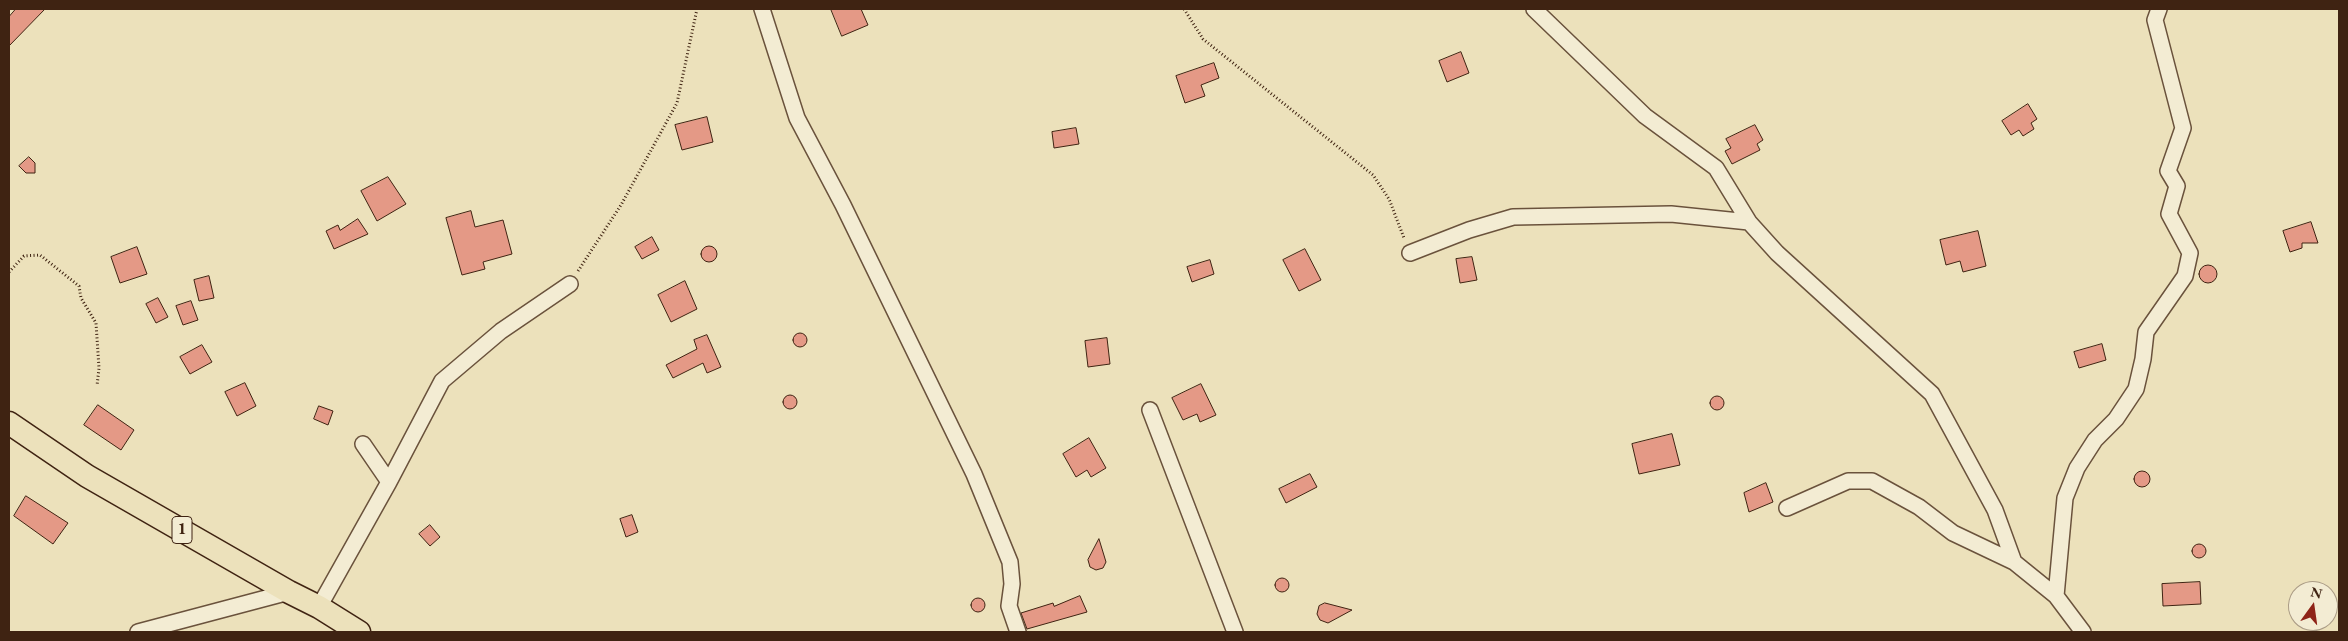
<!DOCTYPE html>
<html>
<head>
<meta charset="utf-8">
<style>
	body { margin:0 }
	#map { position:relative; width:2348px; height:641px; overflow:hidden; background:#ece1bb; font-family:"EB Garamond",serif }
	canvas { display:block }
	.frame { position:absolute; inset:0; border:10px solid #3f2312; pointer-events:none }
	.north { position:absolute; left:2288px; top:581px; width:50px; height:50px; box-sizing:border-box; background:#f3ecd3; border:1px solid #ab9c86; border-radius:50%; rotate:14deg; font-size:14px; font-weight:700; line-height:20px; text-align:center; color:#3f2312 }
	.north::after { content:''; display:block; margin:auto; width:18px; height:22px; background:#8f2418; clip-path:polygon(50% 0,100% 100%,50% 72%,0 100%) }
</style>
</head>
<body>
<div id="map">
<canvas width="2348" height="641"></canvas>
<div class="frame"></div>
<div class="north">N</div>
</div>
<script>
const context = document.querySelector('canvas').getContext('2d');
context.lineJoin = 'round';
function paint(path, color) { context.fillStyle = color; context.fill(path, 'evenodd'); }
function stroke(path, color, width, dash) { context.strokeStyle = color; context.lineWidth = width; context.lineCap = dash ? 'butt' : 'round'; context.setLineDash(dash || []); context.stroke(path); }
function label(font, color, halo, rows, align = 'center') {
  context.font = font + ' "EB Garamond",serif'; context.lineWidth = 4; context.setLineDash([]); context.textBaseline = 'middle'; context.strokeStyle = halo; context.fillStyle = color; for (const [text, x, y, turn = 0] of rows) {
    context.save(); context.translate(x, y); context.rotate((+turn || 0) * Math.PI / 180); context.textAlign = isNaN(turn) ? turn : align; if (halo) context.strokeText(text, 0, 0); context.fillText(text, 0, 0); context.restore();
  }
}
const building = new Path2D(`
	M16 9H45L9 46V17Z
	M831 9H861L868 25 842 36Z
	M1461 52 1469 73 1447 82 1439 61Z
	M1214 63 1219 78 1201 85 1205 96 1185 103 1176 76Z
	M2028 104 2037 119 2031 123 2034 129 2023 136 2019 130 2011 135 2002 121Z
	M707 117 713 142 682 150 675 125Z
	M1755 125 1763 140 1757 144 1760 150 1732 164 1725 151 1731 148 1726 139Z
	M1076 128 1079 144 1054 148 1052 132Z
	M29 157 35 163V173H26L19 166Z
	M388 177 406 204 377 221 361 191Z
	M471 211 475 227 503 220 512 254 483 262 485 269 462 275 446 218Z
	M358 219 368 234 334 249 326 231 338 225 340 230Z
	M2311 222 2318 243H2302V248L2290 252 2283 231Z
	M1978 231 1986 266 1963 272 1960 261 1946 265 1940 240Z
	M652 237 659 250 642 259 635 247Z
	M701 254a8 8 0 1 1 16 0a8 8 0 1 1-16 0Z
	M137 247 147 274 120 283 111 257Z
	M1305 249 1321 280 1299 291 1283 260Z
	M1472 257 1477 280 1460 283 1456 259Z
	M1210 260 1214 274 1192 282 1187 267Z
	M2199 274a9 9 0 1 1 18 0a9 9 0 1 1-18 0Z
	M209 276 214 298 199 301 194 280Z
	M685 281 697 309 671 322 658 295Z
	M158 298 168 317 156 323 146 304Z
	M191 301 198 320 183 325 176 306Z
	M793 340a7 7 0 1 1 14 0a7 7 0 1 1-14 0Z
	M707 335 721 367 707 373 703 363 673 378 666 365 697 349 694 340Z
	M1107 338 1110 364 1088 367 1085 341Z
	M2102 344 2106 360 2079 368 2074 352Z
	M202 345 212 362 190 374 180 357Z
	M245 383 256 406 237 416 225 392Z
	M1201 384 1216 415 1200 422 1197 414 1183 420 1172 398Z
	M783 402a7 7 0 1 1 14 0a7 7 0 1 1-14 0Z
	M1710 403a7 7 0 1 1 14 0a7 7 0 1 1-14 0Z
	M98 405 134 430 121 450 84 425Z
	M319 406 333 411 328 425 314 419Z
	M1672 434 1680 465 1639 474 1632 444Z
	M1089 438 1106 468 1091 477 1087 470 1076 477 1063 454Z
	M2134 479a8 8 0 1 1 16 0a8 8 0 1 1-16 0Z
	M1310 474 1317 487 1286 503 1279 489Z
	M1766 483 1773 502 1749 512 1744 493Z
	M26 496 68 523 53 544 14 516Z
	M632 515 638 532 626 537 620 519Z
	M430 525 440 537 430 546 419 534Z
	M1099 539 1106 562 1103 568 1096 570 1090 567 1088 560Z
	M2192 551a7 7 0 1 1 14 0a7 7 0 1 1-14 0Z
	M1275 585a7 7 0 1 1 14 0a7 7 0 1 1-14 0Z
	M2200 582 2201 604 2163 606 2162 584Z
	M1080 596 1087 612 1027 629 1021 613 1053 603 1054 606Z
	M971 605a7 7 0 1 1 14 0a7 7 0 1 1-14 0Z
	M1325 603 1352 610 1328 623 1320 620 1317 614 1319 606Z`);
const path = new Path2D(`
	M1184 9 1203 39 1373 175 1389 199 1404 238
	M578 271 621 205 677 103 697 9
	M9 272 24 256 40 255 79 286 81 298 96 323 99 368 97 386`);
const street = new Path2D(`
	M762 9 797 118 843 205 974 474 1010 562 1012 584 1009 606 1018 632
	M1534 9 1645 116 1716 168 1749 222
	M1410 253 1469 230 1513 217 1671 214 1749 222 1777 253 1932 394 1995 510 2014 562 2056 596 2083 632
	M1150 410 1235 632
	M363 444 389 482 442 381 501 331 570 284
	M1787 508 1848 481H1872L1919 507 1953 533 2014 562
	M2056 596 2065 498 2077 468 2095 440 2116 419 2136 389 2143 359 2146 332 2185 276 2190 253 2169 214 2177 186 2168 171 2183 128 2155 20 2159 9
	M319 607 389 482
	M138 632 289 592`);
const primary = new Path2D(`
	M9 423 87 476 289 592 319 607 359 632`);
const shields = [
	[182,530,20]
];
const shieldNames = [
	["1",182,530]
];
paint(building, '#e49986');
stroke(building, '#3f2312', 1);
stroke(street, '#6a523c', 18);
stroke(primary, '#3f2312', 25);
stroke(path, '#3f2312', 3, [1, 2.5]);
stroke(street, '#f3ecd3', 15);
stroke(primary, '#ece1bb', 22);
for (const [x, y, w] of shields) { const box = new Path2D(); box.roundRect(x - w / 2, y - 13.5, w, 27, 4); context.fillStyle = '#f3ecd3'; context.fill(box); stroke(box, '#3f2312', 1); }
label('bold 16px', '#3f2312', null, shieldNames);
</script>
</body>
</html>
